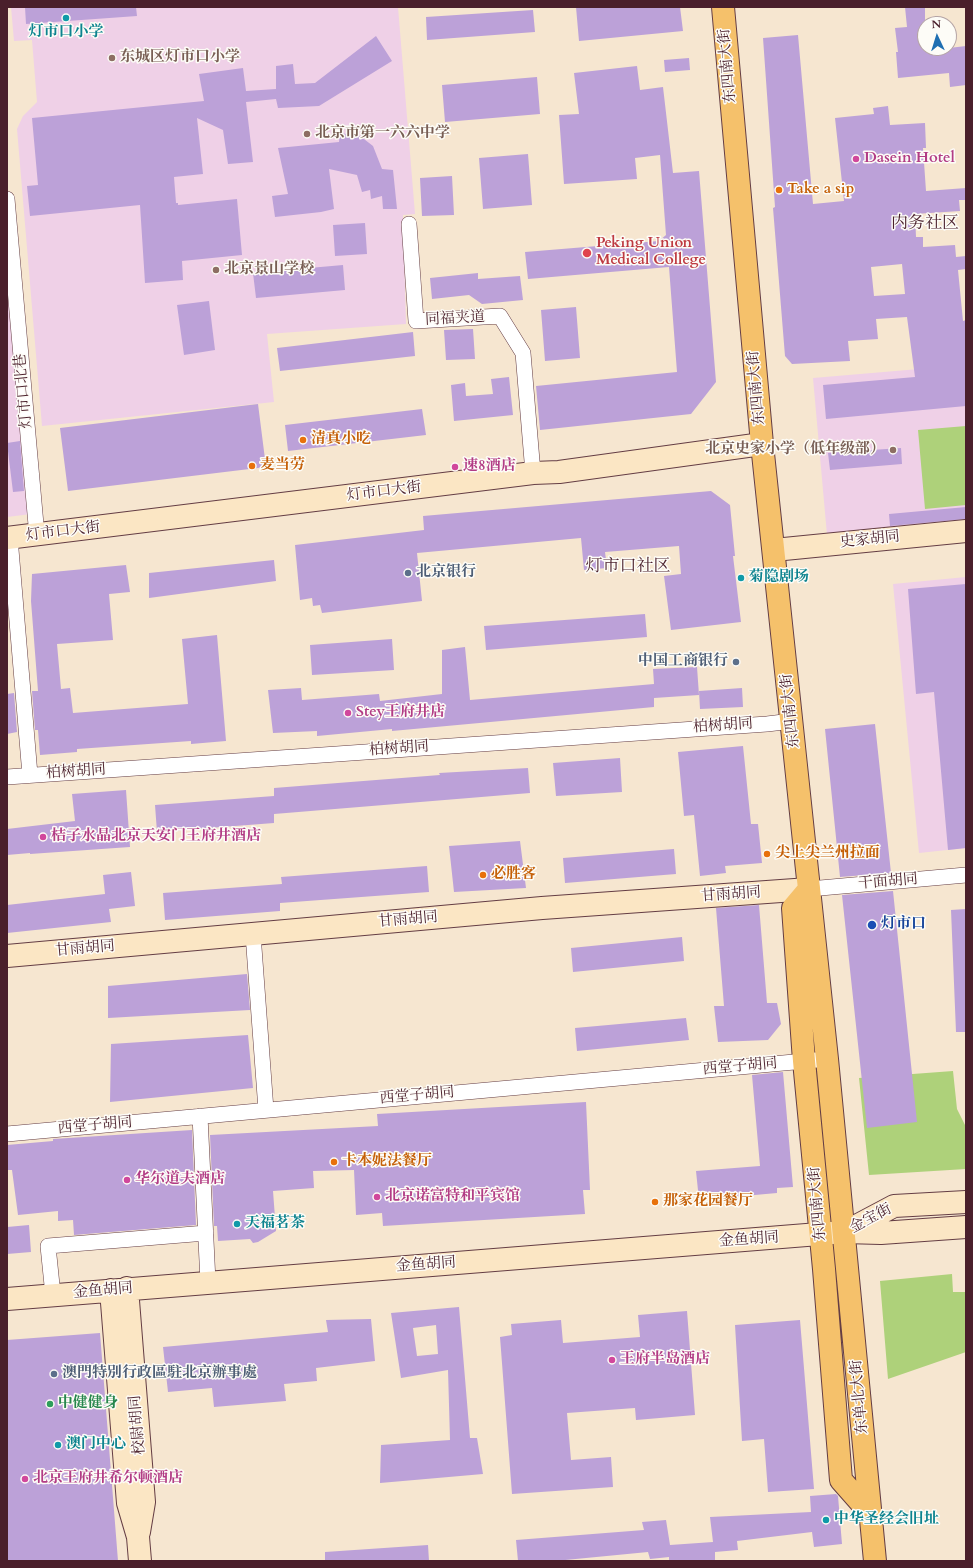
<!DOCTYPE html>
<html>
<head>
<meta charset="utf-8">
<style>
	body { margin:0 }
	#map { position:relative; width:973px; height:1568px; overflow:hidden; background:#f6e6d0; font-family:Cardo,serif }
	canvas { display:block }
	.frame { position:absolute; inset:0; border:8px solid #4a1f2b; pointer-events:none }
	.north { position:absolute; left:917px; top:16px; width:40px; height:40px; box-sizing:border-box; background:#fdfcf7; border:1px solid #b5a4a5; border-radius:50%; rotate:356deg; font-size:11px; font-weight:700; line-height:16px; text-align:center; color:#4a1f2b }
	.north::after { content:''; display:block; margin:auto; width:14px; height:18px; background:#1f6fb2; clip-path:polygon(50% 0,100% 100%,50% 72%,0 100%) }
</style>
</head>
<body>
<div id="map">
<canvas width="973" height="1568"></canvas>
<div class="frame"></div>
<div class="north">N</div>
</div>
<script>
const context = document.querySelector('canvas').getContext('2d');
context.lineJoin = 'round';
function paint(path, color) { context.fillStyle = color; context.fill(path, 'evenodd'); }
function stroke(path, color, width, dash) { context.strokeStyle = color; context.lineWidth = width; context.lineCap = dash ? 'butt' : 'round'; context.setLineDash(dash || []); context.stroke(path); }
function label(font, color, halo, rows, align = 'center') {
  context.font = font + ' Cardo,"Noto Serif SC",serif'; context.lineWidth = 3; context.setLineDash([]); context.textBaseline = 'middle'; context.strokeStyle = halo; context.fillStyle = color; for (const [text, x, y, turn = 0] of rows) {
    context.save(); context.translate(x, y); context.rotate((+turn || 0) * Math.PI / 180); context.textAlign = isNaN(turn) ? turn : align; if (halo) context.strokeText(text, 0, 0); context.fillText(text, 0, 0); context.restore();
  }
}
const built = new Path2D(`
	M11 7H381V8L398 7 415 214 403 215 406 324 267 334 274 402 42 426 17 129 23 116 37 102 32 40 14 41Z
	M7 250 31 514 7 517Z
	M966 365V522L827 535 813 378Z
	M966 577V848L919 853 893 584Z`);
const green = new Path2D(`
	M966 426V505L925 509 918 430Z
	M953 1071 957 1109 966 1127V1169L869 1175 859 1078Z
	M952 1274 953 1292H966V1352L888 1379 880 1281Z`);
const building = new Path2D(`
	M25 7H136L137 16 26 24Z
	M576 7H680L683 31 579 41Z
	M905 7H925V48H949L966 46V85L950 87 949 73 898 78 896 52H898L895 28 907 27Z
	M533 10 535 32 427 40 426 17Z
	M798 35 813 204 844 201 835 118 874 114 873 108 888 106 890 125 925 123 926 148H923L926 191 966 188V200H959L960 211 915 214 916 237H923V247L955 245 956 257 966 256V269L958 270 963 321 966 320V406L826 419 823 385 915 377 907 317 876 319 878 339 848 341 850 361 792 364 785 356 773 208 775 207 763 38ZM902 264 905 294 874 296 871 267Z
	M376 36 392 61 319 106 278 108 276 99 246 102 253 162 228 164 223 130 197 118 203 174 174 177 176 203H178V205L237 199 242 255 182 261 183 280 145 283 140 205 30 216 27 186 38 185 32 118 204 101 199 74 243 68 246 91 276 89V66L293 64 295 84 315 83Z
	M689 58 690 70 665 72 664 60Z
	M637 66 640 90 663 87 673 173 699 171 716 382 691 414 540 430 536 386 677 372 669 267 528 279 525 252 659 241 666 235 660 155 635 158 637 179 564 184 559 115 579 114 574 73Z
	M537 77 540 114 445 122 442 85Z
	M340 133 360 136 373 146 382 169 393 170 397 209H383L382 196 371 199 370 190 362 192 357 175 329 169 334 209 321 212 275 217 272 196 288 194 278 148 339 142Z
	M528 154 532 205 483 209 479 158Z
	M452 176 454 215 422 216 420 178Z
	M365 223 367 254 335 256 333 225Z
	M343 265 345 290 256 298 253 273Z
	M478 273V279L520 276 523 300 482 304 469 295 432 299 430 278Z
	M209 301 215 350 184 355 177 305Z
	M576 307 580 358 545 361 541 310Z
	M473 329 475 359 446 360 444 330Z
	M413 332 415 356 280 371 277 348Z
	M509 377 513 415 454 421 451 385 465 383 466 396 493 394 491 379Z
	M258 404 266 467 68 491 60 428Z
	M422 409 426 435 288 451 285 425Z
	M20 441 24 491 13 492 7 443Z
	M901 448 902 464 830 470 828 453Z
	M711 491 730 505 735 556H733L741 622 671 630 664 576 681 574 679 546 605 552 607 568 584 570 581 538 417 553 422 601 322 613 320 605 313 606 312 598 300 600 295 545 424 530 423 516Z
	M966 507V519L890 526 889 514Z
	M274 560 276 581 149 598V573Z
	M126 565 130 592 109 594 113 640 57 644 61 689 70 688 73 713 188 704 182 639 217 635 226 741 191 744V741L77 749V752L40 755 38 730H35L32 691H38L31 601 32 574Z
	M966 584V848L948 850 934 692 916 694 908 589Z
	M645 614 647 637 486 650 484 626Z
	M392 639 394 670 312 675 310 645Z
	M465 647 470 700 654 684 653 669 697 667 699 695 654 698V707L392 731V729L317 736V731L273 733 268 690 301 688 302 700 379 694 380 701 442 694V650Z
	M742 688 743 707 700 709 699 691Z
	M14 693 17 732 7 734V694Z
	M875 724 891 873 840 877 825 729Z
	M743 746 751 824H758L762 863 725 866 726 873 700 876 694 815 684 816 678 752Z
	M620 758 622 792 556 796 553 763Z
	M528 768 530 793 274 814V823L157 832 155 805 274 796V788L440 775 439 773Z
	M126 790 130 847 30 854V853L7 855V829L75 821 72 794Z
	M520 841 526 888 454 892 449 846Z
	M674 849 676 874 565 883 563 858Z
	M427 866 429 892 280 903V911L165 920 163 893 282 884 281 877Z
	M131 872 135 906 109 909 111 922 7 933V905L105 894 103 875Z
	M893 891 917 1122 867 1128 842 895Z
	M759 905 767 1003H777L781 1024 768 1040 718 1042 714 1006H724L716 908Z
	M966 909V1032H956L951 910Z
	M682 937 684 961 573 972 571 948Z
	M247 974 250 1010 108 1018V986Z
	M686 1018 689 1040 577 1051 575 1028Z
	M248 1035 253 1088 110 1102 111 1044Z
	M783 1072 793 1187 777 1188V1193L699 1200 696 1171 760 1166 752 1075Z
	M586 1102 590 1190H583L585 1214 383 1226 382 1213 356 1215 354 1170 313 1171 314 1188 273 1191 276 1231 258 1242 253 1243 250 1239 218 1241 217 1226H214L210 1135 378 1126 377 1114Z
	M192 1130 196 1225 74 1235 73 1220 58 1221V1211L18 1215 12 1170H7V1145L53 1141V1139Z
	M29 1225 31 1252 7 1254V1227Z
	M459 1307 470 1438H477L483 1474 380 1483 381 1445 450 1440 448 1370 401 1378 391 1313ZM436 1325 438 1354 417 1356 413 1328Z
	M687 1311 695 1415 636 1420 635 1408 567 1413 571 1460 611 1457 613 1487 512 1494 500 1337 512 1335 511 1324 561 1320 563 1343 640 1337 638 1315Z
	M371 1319 375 1361 316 1368 317 1381 284 1384 286 1401 214 1407 212 1388 168 1392 163 1347 328 1332 326 1320Z
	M800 1320 814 1489 768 1492 764 1439 742 1441 735 1325Z
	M100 1333 118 1561H7V1340Z
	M836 1494 838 1496 842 1544 814 1547 812 1532 737 1541 738 1550 715 1552V1560L709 1561H669V1557L650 1559 648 1552 555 1561H518L516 1540 644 1530 642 1522 666 1520 670 1545 713 1542 710 1517 811 1512 810 1496Z
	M428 1545 429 1561H325V1552Z`);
const street = new Path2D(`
	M7 199 37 536
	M409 224 416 321 500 316 523 353 533 473
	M10 538 30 775
	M7 777 767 724 792 721
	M809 889 966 875
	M253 934 266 1110
	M200 1116 208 1282
	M7 1134 827 1059
	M53 1295 48 1246 206 1233`);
const secondary = new Path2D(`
	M7 538 533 473 559 472 762 444
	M774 550 966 531
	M7 956 542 908 809 889
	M845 1232 894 1206 966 1202
	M127 1288 144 1502 139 1532
	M111 1290 128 1503 138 1537 140 1561
	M7 1299 844 1232 881 1233 966 1227`);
const primary = new Path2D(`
	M723 7 762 444 827 1059 875 1561
	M809 889 793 908 804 1061 824 1269 841 1480 871 1514`);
const markers = [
	[66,18,4,"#0f9aa8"],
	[112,58,4,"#8d6e63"],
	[307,134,4,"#8d6e63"],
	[856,159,4,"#d1479c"],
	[779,190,4,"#e8710a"],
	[587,253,5,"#e0444e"],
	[216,270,4,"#8d6e63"],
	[303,440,4,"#e8710a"],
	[893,450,4,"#8d6e63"],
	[252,466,4,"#e8710a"],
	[455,467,4,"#d1479c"],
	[408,573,4,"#5c6f8a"],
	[741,578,4,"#0f9aa8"],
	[736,662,4,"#5c6f8a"],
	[348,713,4,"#d1479c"],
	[43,837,4,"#d1479c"],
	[767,854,4,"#e8710a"],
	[483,875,4,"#e8710a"],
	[872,925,5,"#1a4fb4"],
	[334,1162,4,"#e8710a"],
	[127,1180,4,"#d1479c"],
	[377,1197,4,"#d1479c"],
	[655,1202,4,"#e8710a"],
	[237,1224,4,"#0f9aa8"],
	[612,1360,4,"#d1479c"],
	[54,1374,4,"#5c6f8a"],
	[50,1404,4,"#2e9e5b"],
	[58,1445,4,"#0f9aa8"],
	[25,1479,4,"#d1479c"],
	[826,1520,4,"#0f9aa8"]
];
const cultureNames = [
	["灯市口小学",66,33,"center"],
	["菊隐剧场",749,578],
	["天福茗茶",245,1224],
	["澳门中心",66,1445],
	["中华圣经会旧址",834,1520]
];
const educationNames = [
	["东城区灯市口小学",120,58],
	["北京市第一六六中学",315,134],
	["北京景山学校",224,270],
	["北京史家小学（低年级部）",885,450,"right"]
];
const streetNames = [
	["东四南大街",728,66,-95],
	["同福夹道",455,319,-3],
	["东四南大街",757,388,-95],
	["灯市口北巷",24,391,-95],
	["灯市口大街",384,492,-7],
	["灯市口大街",63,532,-7],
	["史家胡同",870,540,-6],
	["东四南大街",791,711,-96],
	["柏树胡同",723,726,-4],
	["柏树胡同",399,749,-4],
	["柏树胡同",76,772,-4],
	["干面胡同",888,882,-5],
	["甘雨胡同",731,895,-4],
	["甘雨胡同",408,920,-5],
	["甘雨胡同",85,949,-5],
	["西堂子胡同",740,1067,-5],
	["西堂子胡同",417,1096,-5],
	["西堂子胡同",95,1126,-5],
	["东四南大街",818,1204,-95],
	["金宝街",871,1219,-28],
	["金鱼胡同",749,1240,-4],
	["金鱼胡同",426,1265,-4],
	["金鱼胡同",103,1291,-5],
	["东单北大街",860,1397,-95],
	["校尉胡同",138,1425,-95]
];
const hotelNames = [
	["Dasein Hotel",864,159],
	["速8酒店",463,467],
	["Stey王府井店",356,713],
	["桔子水晶北京天安门王府井酒店",51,837],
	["华尔道夫酒店",135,1180],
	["北京诺富特和平宾馆",385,1197],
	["王府半岛酒店",620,1360],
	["北京王府井希尔顿酒店",33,1479]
];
const foodNames = [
	["Take a sip",787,190],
	["清真小吃",311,440],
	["麦当劳",260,466],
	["尖上尖兰州拉面",775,854],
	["必胜客",491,875],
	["卡本妮法餐厅",342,1162],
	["那家花园餐厅",663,1202]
];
const healthNames = [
	["Peking Union",596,244],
	["Medical College",596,261]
];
const serviceNames = [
	["北京银行",416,573],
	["中国工商银行",728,662,"right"],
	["澳門特別行政區駐北京辦事處",62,1374]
];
const transitNames = [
	["灯市口",881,925]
];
const leisureNames = [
	["中健健身",58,1404]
];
const quarterNames = [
	["内务社区",925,224],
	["灯市口社区",628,567]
];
paint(built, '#efd0e7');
paint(green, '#aed17a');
paint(building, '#bca1d8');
stroke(street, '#643d44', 16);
stroke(secondary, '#643d44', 24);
stroke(primary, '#643d44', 24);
stroke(street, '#fff', 15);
stroke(secondary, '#fbe6c4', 22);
stroke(primary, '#f5c16b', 22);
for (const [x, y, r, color] of markers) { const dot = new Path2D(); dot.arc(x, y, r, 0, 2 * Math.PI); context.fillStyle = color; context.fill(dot); stroke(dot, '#fdfcf7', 1.5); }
label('bold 15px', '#0d838f', '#fdfcf7', cultureNames, 'left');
label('bold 15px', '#785e54', '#fdfcf7', educationNames, 'left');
label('15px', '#4a1f2b', '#fdfcf7', streetNames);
label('bold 15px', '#b23c85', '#fdfcf7', hotelNames, 'left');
label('bold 15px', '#c56008', '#fdfcf7', foodNames, 'left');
label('bold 15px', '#be3a42', '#fdfcf7', healthNames, 'left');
label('bold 15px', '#4e5e75', '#fdfcf7', serviceNames, 'left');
label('bold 15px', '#164399', '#fdfcf7', transitNames, 'left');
label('bold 15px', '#27864d', '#fdfcf7', leisureNames, 'left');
label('17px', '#4a1f2b', '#fdfcf7', quarterNames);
</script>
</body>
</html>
